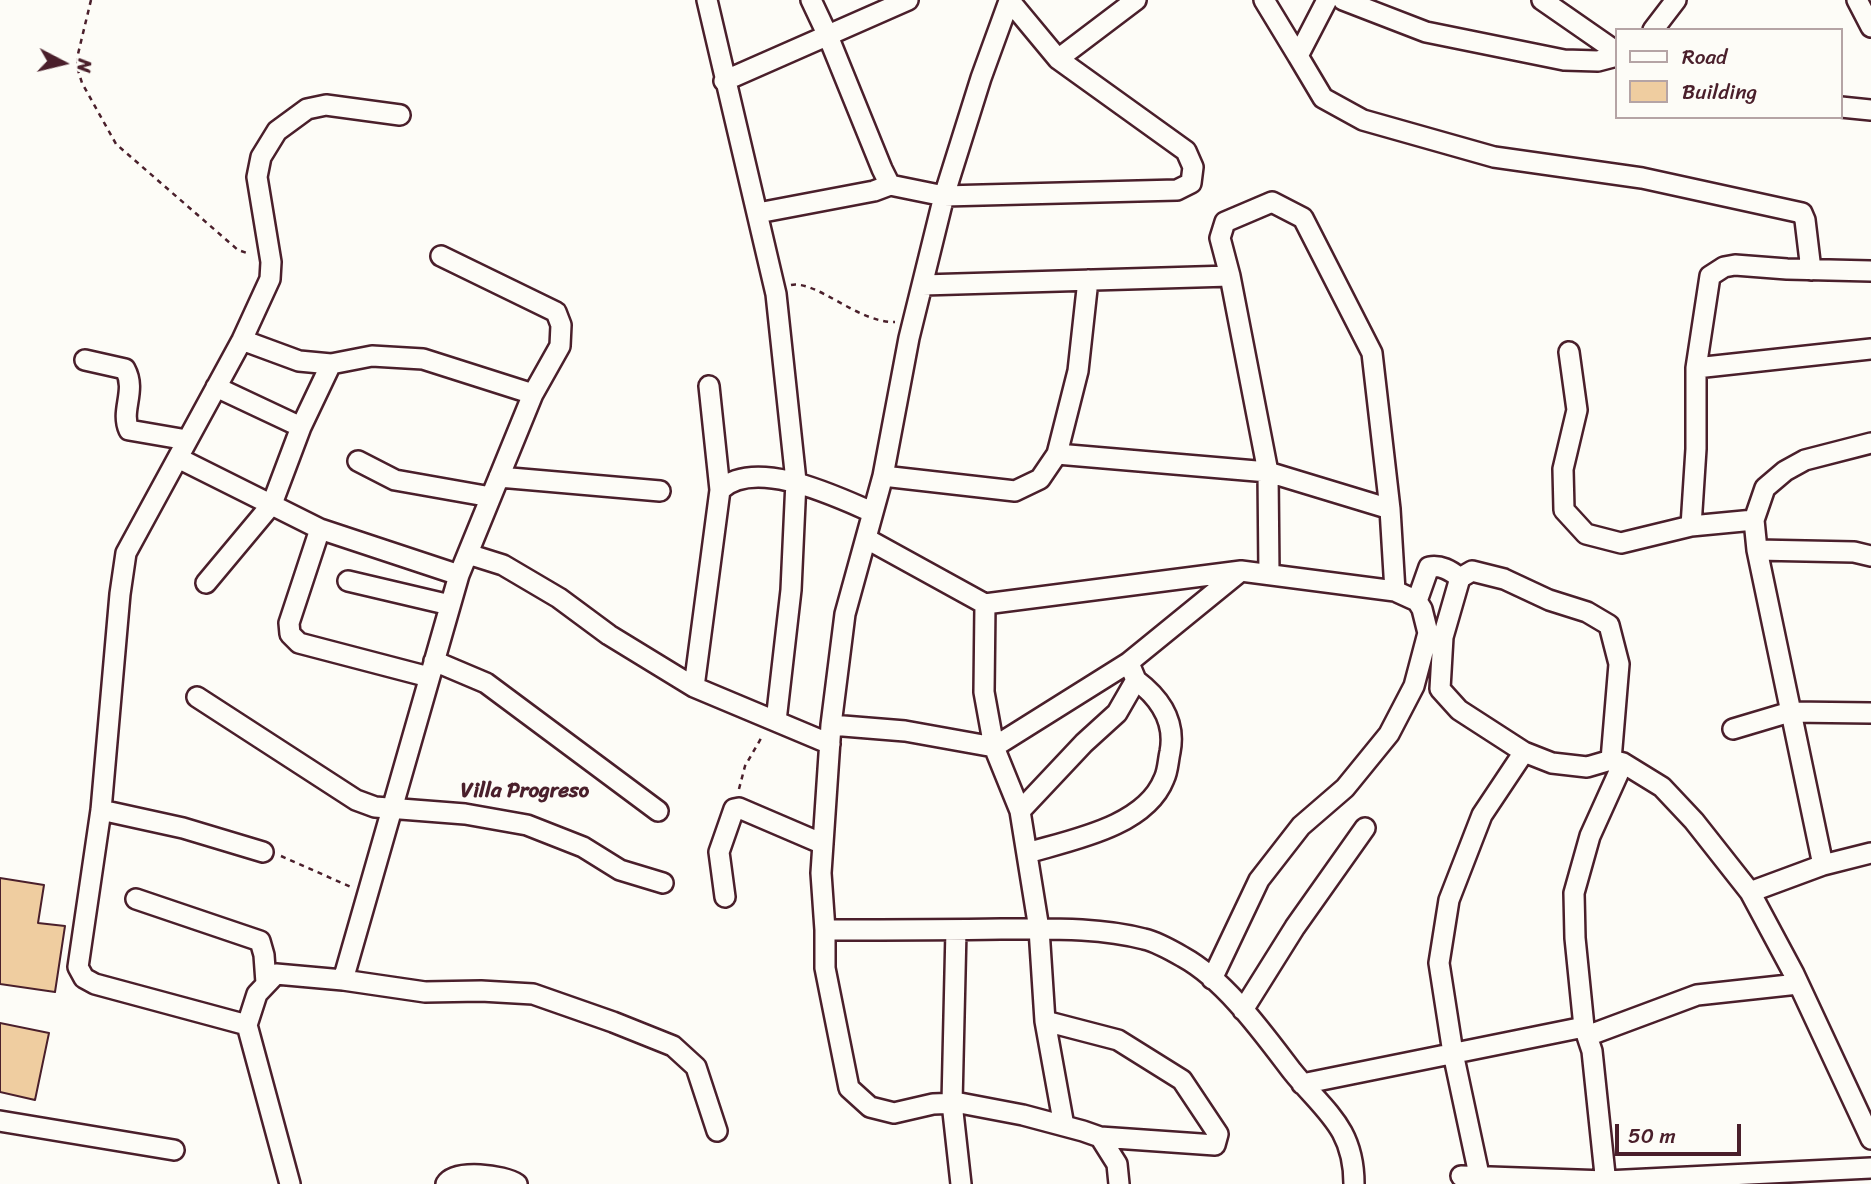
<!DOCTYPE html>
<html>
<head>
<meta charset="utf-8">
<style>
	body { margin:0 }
	#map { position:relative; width:1871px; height:1184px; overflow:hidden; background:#fdfcf7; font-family:Sriracha,sans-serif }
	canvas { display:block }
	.legend { position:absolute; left:1615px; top:28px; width:228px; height:91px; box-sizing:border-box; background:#fdfcf7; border:2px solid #b5a4a5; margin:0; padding:9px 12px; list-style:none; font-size:21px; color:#4a1f2b }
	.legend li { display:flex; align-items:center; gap:14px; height:35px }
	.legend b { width:35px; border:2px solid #b5a4a5 }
	.north { position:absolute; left:28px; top:28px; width:70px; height:70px; -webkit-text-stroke:5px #fdfcf7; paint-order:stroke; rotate:97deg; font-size:19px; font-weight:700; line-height:28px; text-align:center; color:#4a1f2b }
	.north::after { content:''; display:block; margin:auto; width:24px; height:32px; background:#4a1f2b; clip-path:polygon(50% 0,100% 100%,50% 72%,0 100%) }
	.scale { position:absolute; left:1615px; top:1124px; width:126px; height:32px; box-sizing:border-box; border:4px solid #4a1f2b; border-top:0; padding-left:9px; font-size:21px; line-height:24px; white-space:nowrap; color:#4a1f2b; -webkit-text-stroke:5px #fdfcf7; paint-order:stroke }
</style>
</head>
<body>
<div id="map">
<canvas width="1871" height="1184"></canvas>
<ul class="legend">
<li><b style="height:9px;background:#fdfcf7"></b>Road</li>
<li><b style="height:19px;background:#efcda0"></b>Building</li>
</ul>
<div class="north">N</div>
<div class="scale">50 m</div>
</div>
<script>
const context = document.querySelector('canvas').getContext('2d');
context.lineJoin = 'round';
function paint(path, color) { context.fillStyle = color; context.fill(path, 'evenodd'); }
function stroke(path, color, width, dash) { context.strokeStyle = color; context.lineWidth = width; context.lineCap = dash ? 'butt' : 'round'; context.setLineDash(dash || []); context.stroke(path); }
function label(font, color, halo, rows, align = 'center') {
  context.font = font + ' Sriracha,sans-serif'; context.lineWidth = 6; context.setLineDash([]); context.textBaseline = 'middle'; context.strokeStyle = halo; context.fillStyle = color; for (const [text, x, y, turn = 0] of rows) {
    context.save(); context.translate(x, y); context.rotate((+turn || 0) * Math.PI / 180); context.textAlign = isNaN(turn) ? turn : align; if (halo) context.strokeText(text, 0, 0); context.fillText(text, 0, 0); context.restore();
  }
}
const building = new Path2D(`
	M0 878 44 885 38 923 65 926 55 992 0 984Z
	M0 1023 49 1033 35 1100 0 1092Z`);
const path = new Path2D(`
	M91 0 78 54 77 67 82 83 116 144 238 250 250 254
	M791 285C817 280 858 323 895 322
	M739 789 745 766 763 735
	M281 856 351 887`);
const minor = new Path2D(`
	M707 0 776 294 796 481 791 590 776 721
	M1264 0 1298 56
	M1327 0 1298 56 1323 98 1363 120 1494 157 1642 178 1802 213 1805 220 1811 270
	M1343 0 1426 32 1564 60 1598 61 1617 56
	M1542 0 1617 52
	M1857 0 1871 27
	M1009 1 981 78 944 196 909 338 883 476 845 614 831 725 821 873 825 930V968L849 1088 870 1107 894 1113 933 1104 960 1103 1023 1115 1083 1131 1100 1137 1117 1164 1119 1184
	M1653 30 1676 0
	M1058 59 1136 0
	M724 81 908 0
	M1841 107 1871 110
	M890 185 944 196 1177 190 1191 183 1193 167 1186 151 1058 59 1009 0
	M758 213 874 191 890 185 882 169 828 36 811 0
	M923 285 1230 276
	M242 340 299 361 331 364 372 356 423 359 533 394
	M1569 352 1577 410 1563 469 1564 510 1586 534 1621 543 1691 526 1754 520
	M85 360 125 369C137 391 120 410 129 430L187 440
	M1696 368 1871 349
	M216 387 301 427
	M1057 454 1268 472 1390 509
	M178 458 320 529 459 575
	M358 461 395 480 491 497
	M883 476 1015 491 1040 479 1057 454 1078 371 1088 280
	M499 477 660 491
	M720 490C755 457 835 496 872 512
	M1691 526 1696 449V368L1710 276 1724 267 1735 265 1787 269 1871 271
	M320 529 289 623 290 634 299 643 429 677
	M867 539 985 604 984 692 994 747 1020 811 1039 929 1045 1021 1064 1126
	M1757 550 1854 552 1871 556
	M468 554 503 565 559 598 609 635 694 687 830 744
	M1269 574 1268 472 1230 276 1220 238 1225 222 1272 202 1303 218 1372 353 1390 509 1395 591
	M348 581 450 605
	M206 583 272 504 301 427 331 364
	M1417 601 1429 567C1441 565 1450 570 1460 578
	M985 604 1241 571 1395 591 1417 601 1422 609 1428 633 1414 686 1389 734 1345 788 1301 826 1259 880 1212 979
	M434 661 486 683 658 811
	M694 687 720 490 709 386
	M197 697 356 800 375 807 465 814 527 825 583 847 620 870 663 883
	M831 725 905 731 994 747 1128 663 1241 571
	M1733 729 1790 712 1871 713
	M1611 760 1619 664 1609 625 1587 612 1549 600 1504 579 1472 571 1460 578 1443 637 1440 689 1459 710 1524 752 1552 763 1587 767 1611 760 1623 763 1662 787 1694 821 1750 892 1794 974 1871 1139
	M101 810 183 828 263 852
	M1020 811 1084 743 1117 713 1136 680 1131 668
	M1027 853C1071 840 1145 827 1164 779 1168 771 1168 761 1170 752 1176 721 1160 698 1136 680
	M1823 865 1757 550 1754 520 1765 488 1785 471 1805 460 1871 443
	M1750 892 1823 865 1871 853
	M725 897 719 852 734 809 739 808 823 844
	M136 899 260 941 264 955 266 983
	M825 930C884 930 942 930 1001 929 1047 929 1099 927 1144 939 1157 942 1171 950 1183 957 1225 980 1263 1033 1292 1071 1324 1111 1354 1127 1354 1184
	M956 930 952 1103 961 1184
	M343 980 459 575 533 394 560 346 561 325 556 312 441 256
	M1243 1010 1295 927 1365 828
	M1045 1021 1118 1040 1182 1080 1218 1134 1215 1145 1100 1137
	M247 1025 257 994 276 974 343 980 425 992 481 991 533 994 613 1022 673 1046 696 1067 717 1131
	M1587 1036 1697 995 1798 984
	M1302 1084 1584 1027
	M0 1121 174 1150
	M1461 1176 1606 1181 1871 1168
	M290 1184 247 1025 95 984 84 978 78 967 101 810 120 594 126 553 242 340 270 279 271 262 257 177 261 157 277 131 307 109 326 105 400 115
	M446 1184C455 1169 504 1175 517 1184
	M1481 1184 1453 1053 1439 963 1449 900 1482 815 1524 752
	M1606 1184 1592 1051 1584 1027 1575 938 1574 893 1590 836 1623 763`);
const neighbourhoodNames = [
	["Villa Progreso",525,792]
];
paint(building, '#efcda0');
stroke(building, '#4a1f2b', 2);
stroke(minor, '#4a1f2b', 24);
stroke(path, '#4a1f2b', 2.5, [5, 5]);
stroke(minor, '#fdfcf7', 19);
label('bold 21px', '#4a1f2b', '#fdfcf7', neighbourhoodNames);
</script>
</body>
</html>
